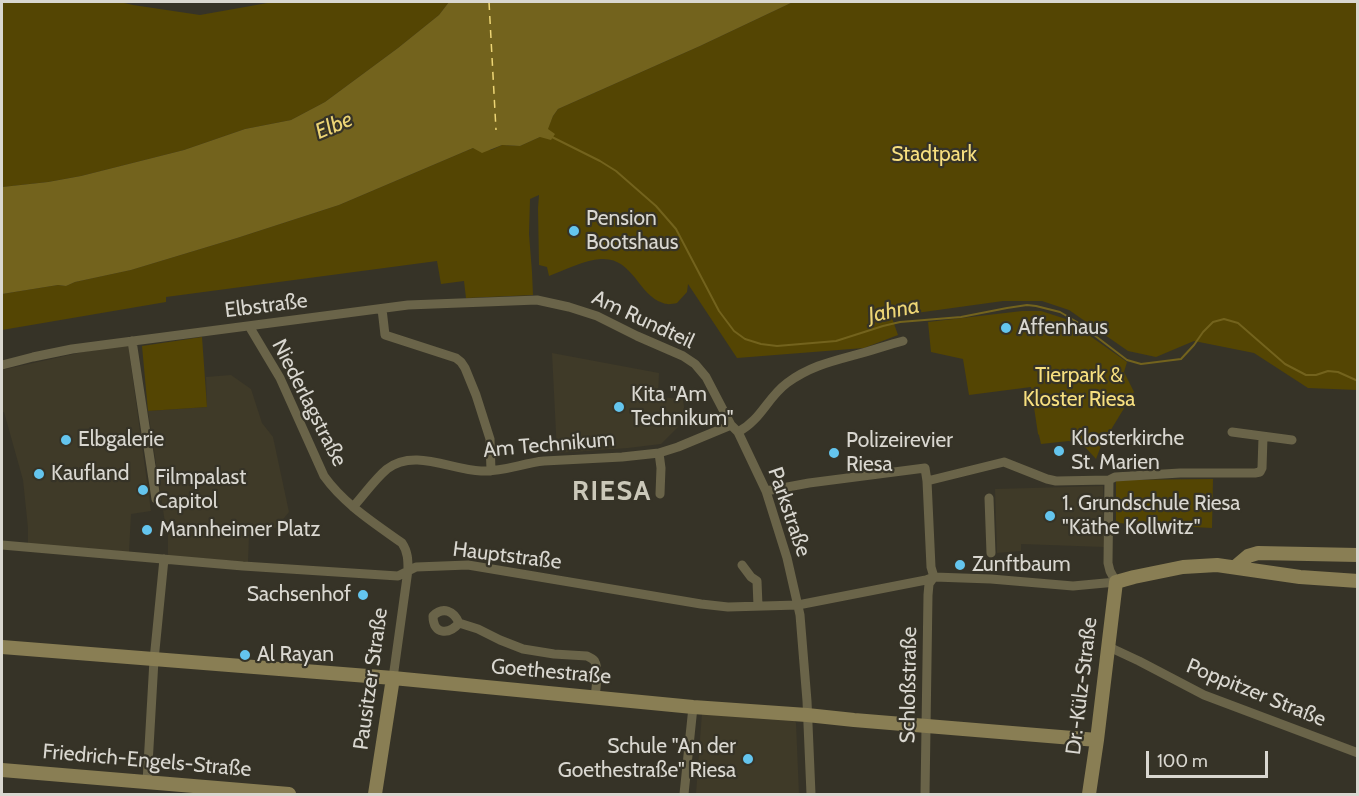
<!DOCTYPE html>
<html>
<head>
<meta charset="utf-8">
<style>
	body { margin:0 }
	#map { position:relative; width:1359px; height:796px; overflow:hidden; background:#363327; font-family:Cabin,sans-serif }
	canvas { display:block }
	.frame { position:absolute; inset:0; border:3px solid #d9d7d0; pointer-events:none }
	.scale { position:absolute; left:1146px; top:751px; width:122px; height:27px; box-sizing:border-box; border:3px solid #d9d7d0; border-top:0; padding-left:8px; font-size:18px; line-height:21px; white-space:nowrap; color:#d9d7d0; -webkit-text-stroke:4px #363327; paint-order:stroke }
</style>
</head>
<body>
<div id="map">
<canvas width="1359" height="796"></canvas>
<div class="frame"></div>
<div class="scale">100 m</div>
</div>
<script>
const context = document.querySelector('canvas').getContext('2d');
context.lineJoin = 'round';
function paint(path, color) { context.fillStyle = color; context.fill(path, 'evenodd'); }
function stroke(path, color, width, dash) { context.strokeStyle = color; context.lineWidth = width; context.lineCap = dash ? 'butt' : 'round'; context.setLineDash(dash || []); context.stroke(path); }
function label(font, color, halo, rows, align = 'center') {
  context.font = font + ' Cabin,sans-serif'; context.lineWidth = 4.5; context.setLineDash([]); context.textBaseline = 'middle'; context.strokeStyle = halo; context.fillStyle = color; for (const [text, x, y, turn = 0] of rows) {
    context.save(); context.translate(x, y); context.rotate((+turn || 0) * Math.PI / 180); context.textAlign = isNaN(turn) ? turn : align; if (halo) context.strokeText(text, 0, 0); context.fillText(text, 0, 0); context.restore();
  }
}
const built = new Path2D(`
	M128 344 151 511 131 514 129 552 28 544V528L23 480 4 412H2V370L83 352Z
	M552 353 659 373 658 397 683 399 685 415 679 418 680 420 676 423 678 427 661 444 628 448 557 453Z
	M231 375 251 389 262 423 273 437 289 512 276 528 268 527 267 536H249L248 562 168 556V534H165V523L148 411 207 407 206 377Z
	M1103 486 1104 547 1021 544V551L997 553 995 489Z
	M702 713 794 720 796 723 799 794H696Z`);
const green = new Path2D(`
	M2 2H120L133 5 200 15 273 2H449L439 15 398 48 325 102 291 120 245 129 184 150 81 176 48 182 2 187Z
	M793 2H1357V390L1308 388 1254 353 1194 341 1156 357 1128 351 1069 310 1042 301H1003L909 314 892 318 898 335 864 348 737 358 688 284 687 292 677 303C672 304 667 305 663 303 638 295 633 257 601 259 584 260 565 270 549 276L547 267 539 265 538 208 539 195 530 199 529 234 532 272 533 295 466 298 464 281 441 284 437 261 166 297V302L2 330V294L58 285 66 286 75 282 131 270 237 238 339 205 473 148 491 150 502 145 520 146 540 137 547 130 553 116 558 109 700 46Z
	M1022 311H1041L1066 319 1127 362 1124 372 1134 392 1101 446 1096 459 1085 447 1069 441 1041 444 1039 435 1038 434 1031 387 969 395 963 359 931 352 928 322Z
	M202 337 207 407 148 411 142 346Z
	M1213 479 1212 528 1116 523V480Z`);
const water = new Path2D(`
	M449 2H793L700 46 558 109 553 116 548 129 555 134 551 140 540 137 520 146 502 145 482 153 473 148 339 205 237 238 131 270 75 282 66 286 58 285 2 294V187L48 182 81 176 184 150 245 129 291 120 325 102 398 48 439 15Z`);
const stream = new Path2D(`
	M550 136 600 161 616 171 656 206 676 229 719 311 734 331 745 339 761 344 777 346 836 341 883 326 900 322 961 317 1007 308 1027 305 1036 306 1060 312 1077 322 1127 360 1141 364 1181 359 1194 345 1203 332 1213 322 1224 319 1238 323 1285 364 1306 375H1316L1328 371 1338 372 1358 381`);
const ferry = new Path2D(`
	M489 2 496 130`);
const street = new Path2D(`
	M382 309 385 335 456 358 461 362 465 368 476 395 490 439 491 471
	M249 326 280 378 324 476C344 504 374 523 402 543 408 552 408 560 408 570L393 678
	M132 341 156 499
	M2 365 33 357 72 349 408 305 537 300 569 307 597 316 637 336 683 356 695 364 706 377 731 425 738 432 766 491 787 558 800 615 807 701 811 794
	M738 432C761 420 767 398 787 383 809 367 829 362 855 355 871 351 887 345 903 341
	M1232 432 1292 440
	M659 453 661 468 660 494
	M927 481 1004 462 1047 479 1056 481 1109 480 1115 477 1180 473H1255L1260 472 1262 468 1263 437
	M766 491 809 483 925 468 927 481 931 567 934 577
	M989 498 991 553
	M353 507C364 495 374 480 387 469 414 448 451 470 481 471 503 472 523 463 544 461L622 457 659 453 678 447 731 425
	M2 545 243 566 398 576 416 567 468 565 701 604 728 607 798 605 926 580 934 577 991 579 1073 586 1116 582 1110 571 1108 563 1109 480
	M742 565 751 577 757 581 758 606
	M459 623C449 635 433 635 433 616 443 606 454 611 459 623L478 629 500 640 523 649 554 654 587 656C590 658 594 659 595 662 599 668 596 689 595 697
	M1109 647 1139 661 1204 695 1358 753
	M147 782 154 660 164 559
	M684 794 693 707
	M925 794 928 595 929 584 934 577`);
const secondary = new Path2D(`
	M1235 567 1248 556 1258 553 1358 555
	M2 647 393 678 693 707 807 715 854 720 1097 740
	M2 770 289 794
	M375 794 393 678
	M1089 794 1097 740 1116 582 1134 577 1183 567 1217 565 1300 577 1358 581`);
const markers = [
	[574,231,6,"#64c5ee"],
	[1006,328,6,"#64c5ee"],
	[619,407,6,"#64c5ee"],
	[66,440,6,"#64c5ee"],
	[1059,451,6,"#64c5ee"],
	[834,453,6,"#64c5ee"],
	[39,474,6,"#64c5ee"],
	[143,490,6,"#64c5ee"],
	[1050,516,6,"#64c5ee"],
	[147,530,6,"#64c5ee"],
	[960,565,6,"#64c5ee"],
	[363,595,6,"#64c5ee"],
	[245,655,6,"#64c5ee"],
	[748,759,6,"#64c5ee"]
];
const parkNames = [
	["Stadtpark",934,155],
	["Tierpark &",1079,376],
	["Kloster Riesa",1079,400]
];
const poiNames = [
	["Pension",586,219],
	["Bootshaus",586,243],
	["Affenhaus",1018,328],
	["Kita \"Am",631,395],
	["Technikum\"",631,419],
	["Klosterkirche",1071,439],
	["St. Marien",1071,463],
	["Elbgalerie",78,440],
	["Polizeirevier",846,441],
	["Riesa",846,465],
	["Kaufland",51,474],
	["Filmpalast",155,478],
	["Capitol",155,502],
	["1. Grundschule Riesa",1062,504],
	["\"Käthe Kollwitz\"",1062,528],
	["Mannheimer Platz",159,530],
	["Zunftbaum",972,565],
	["Sachsenhof",351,595,"right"],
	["Al Rayan",257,655],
	["Schule \"An der",736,747,"right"],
	["Goethestraße\" Riesa",736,771,"right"]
];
const streetNames = [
	["Elbstraße",266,306,-7],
	["Am Rundteil",643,320,25],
	["Niederlagstraße",309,403,63],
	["Am Technikum",549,445,-5],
	["Parkstraße",789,512,71],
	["Hauptstraße",507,556,7],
	["Goethestraße",551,672,5],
	["Pausitzer Straße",371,679,-82],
	["Schloßstraße",909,685,-89],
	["Dr.-Külz-Straße",1082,686,-83],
	["Poppitzer Straße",1256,693,22],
	["Friedrich-Engels-Straße",147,761,5]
];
const waterNames = [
	["Elbe",334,126,-23],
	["Jahna",894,311,-12]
];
const districtNames = [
	["RIESA",612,492]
];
paint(built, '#3f3a28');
paint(green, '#544503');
paint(water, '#73631d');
stroke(stream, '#73631d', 2);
stroke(ferry, '#edd575', 1.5, [8, 6]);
stroke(street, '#6a6449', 9);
stroke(secondary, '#897e54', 14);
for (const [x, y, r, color] of markers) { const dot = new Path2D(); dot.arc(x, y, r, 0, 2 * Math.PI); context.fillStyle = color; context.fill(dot); stroke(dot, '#363327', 2); }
label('21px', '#f7df7f', '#363327', parkNames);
label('21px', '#d9d7d0', '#363327', poiNames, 'left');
label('21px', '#d9d7d0', '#363327', streetNames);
label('italic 22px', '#edd575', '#363327', waterNames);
context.letterSpacing = '1.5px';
label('bold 27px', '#cbc8b9', '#363327', districtNames);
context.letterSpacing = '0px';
</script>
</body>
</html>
